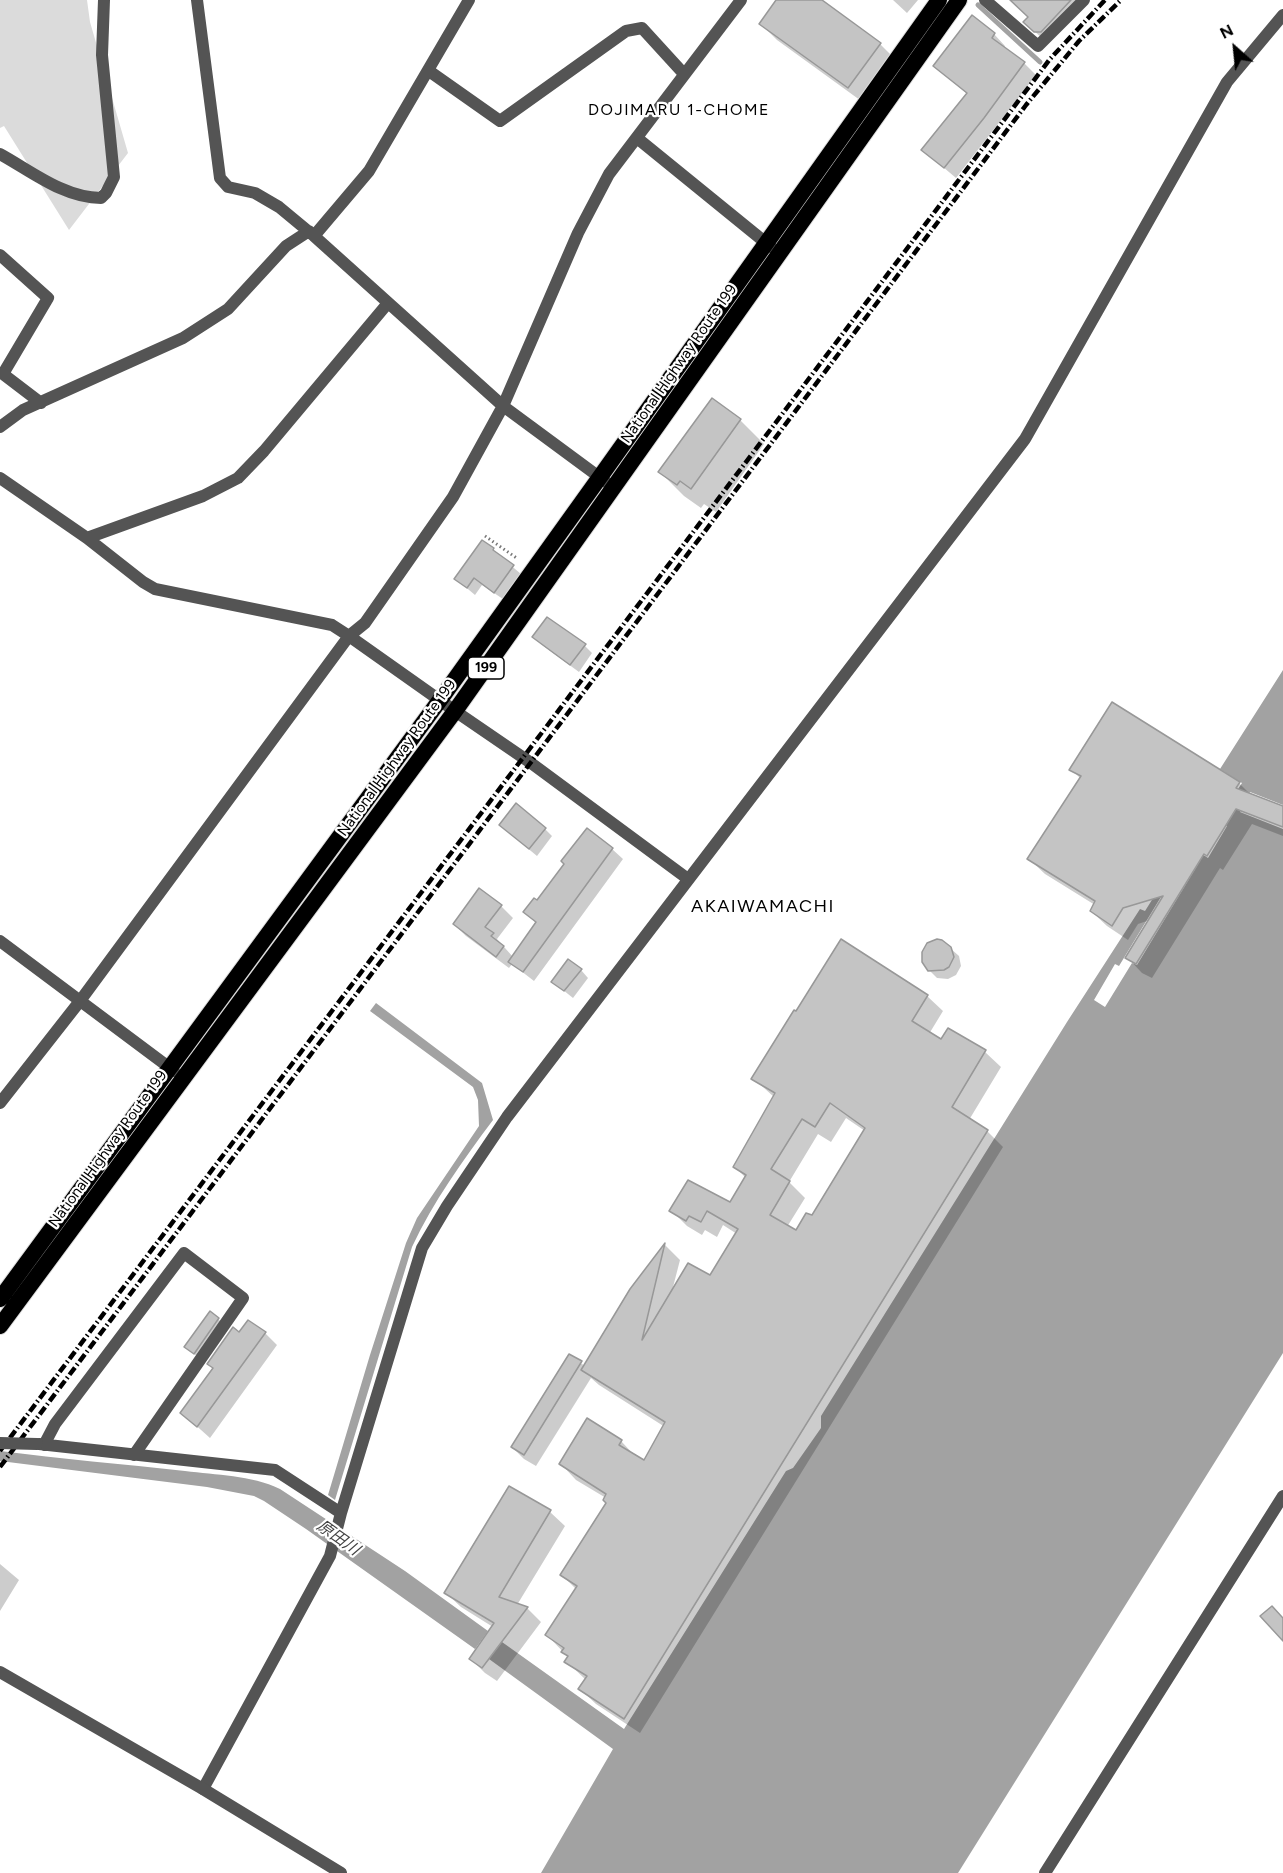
<!DOCTYPE html>
<html>
<head>
<meta charset="utf-8">
<style>
	body { margin:0 }
	#map { position:relative; width:1283px; height:1873px; overflow:hidden; background:#fff; font-family:Figtree,sans-serif }
	canvas { display:block }
	.north { position:absolute; left:1205px; top:18px; width:60px; height:60px; -webkit-text-stroke:4px #fff; paint-order:stroke; rotate:333deg; font-size:16px; font-weight:700; line-height:24px; text-align:center; color:#000 }
	.north::after { content:''; display:block; margin:auto; width:21px; height:27px; background:#000; clip-path:polygon(50% 0,100% 100%,50% 72%,0 100%) }
</style>
</head>
<body>
<div id="map">
<canvas width="1283" height="1873"></canvas>
<div class="north">N</div>
</div>
<script>
const context = document.querySelector('canvas').getContext('2d');
context.lineJoin = 'round';
function paint(path, color) { context.fillStyle = color; context.fill(path, 'evenodd'); }
function stroke(path, color, width, dash) { context.strokeStyle = color; context.lineWidth = width; context.lineCap = dash ? 'butt' : 'round'; context.setLineDash(dash || []); context.stroke(path); }
function label(font, color, halo, rows, align = 'center') {
  context.font = font + ' Figtree,"Noto Sans JP",sans-serif'; context.lineWidth = 4.5; context.setLineDash([]); context.textBaseline = 'middle'; context.strokeStyle = halo; context.fillStyle = color; for (const [text, x, y, turn = 0] of rows) {
    context.save(); context.translate(x, y); context.rotate((+turn || 0) * Math.PI / 180); context.textAlign = isNaN(turn) ? turn : align; if (halo) context.strokeText(text, 0, 0); context.fillText(text, 0, 0); context.restore();
  }
}
const green = new Path2D(`
	M0 0H87L90 22 128 153 69 230 4 126 0 128Z`);
const water = new Path2D(`
	M1283 670V805L1250 792 1240 812 1283 829V1353L958 1873H541L613 1749 489 1659 502 1642 624 1729 786 1471 793 1468 821 1428V1416L1067 1022 1140 909 1145 911 1187 844 1208 858 1227 826 1204 811 1219 818 1242 783 1220 769ZM1187 854 1200 861 1137 965 1132 963 1105 1007 1094 1000 1115 964 1119 966Z
	M376 1003 482 1083 493 1120C463 1160 433 1202 412 1247L335 1500 328 1495 370 1355 406 1243 417 1218 479 1126 478 1100 473 1087 370 1011Z
	M0 1451C61 1459 123 1464 185 1471 216 1475 251 1475 280 1489L405 1571 488 1631 475 1649 306 1529 264 1501 254 1496 207 1487 0 1461Z`);
const shadow = new Path2D(`
	M778 0H819L880 44 896 60 864 103 777 40 761 24Z
	M893 0H918L907 13Z
	M1026 0H1086L1043 39 1033 30Z
	M994 34 1005 46 1004 48 1024 63 1036 75 956 178 923 150 967 94 935 66Z
	M740 420 764 444 716 512 704 504 701 508 684 496 660 472Z
	M483 542 521 574 503 599 482 585 475 595 456 579Z
	M534 637 585 646 592 653 579 672 542 645Z
	M1113 704 1239 783 1251 795 1283 808V836L1252 824 1223 870 1220 868 1152 978 1142 973 1127 957 1150 920 1138 924 1128 940 1107 926 1091 911 1095 905 1045 874 1029 859 1081 779 1071 769Z
	M545 829 552 836 537 856 508 832Z
	M612 849 623 859 534 981 512 964 509 968 466 936 454 924 501 906 513 918 497 939 513 957 537 924 525 912Z
	M950 948 959 956 961 966 956 975 948 979 937 978 929 970Z
	M581 970 588 978 573 998 553 982Z
	M927 996 943 1011 929 1034 942 1041 948 1030 985 1052 1001 1067 969 1120 987 1131 1003 1147 640 1733 596 1704 580 1689 586 1680 566 1661 568 1657 547 1635 576 1589 562 1575 607 1503 606 1498 576 1480 561 1464 621 1441 637 1458 644 1462 665 1427 599 1385 591 1378 536 1466 524 1459 512 1447 570 1356 585 1366 631 1290 665 1245 680 1260 672 1291 710 1277 737 1234 723 1225 717 1237 705 1230 702 1235 687 1226 671 1210 730 1204 746 1178 735 1167 774 1097 753 1078ZM846 1118 865 1131 813 1217 796 1232 787 1227 805 1198 789 1182 818 1134 831 1142Z
	M218 1319 226 1326 202 1361 186 1346Z
	M265 1333 277 1345 210 1438 182 1413Z
	M510 1488 550 1512 565 1526 517 1605 527 1608 541 1622 497 1681 485 1673 471 1659 493 1627 461 1607 446 1593Z
	M0 1564 19 1580 0 1611Z`);
const stream = new Path2D(`
	M978 5 1040 62`);
const building = new Path2D(`
	M776 0H822L881 43 848 88 759 24Z
	M1010 0H1071L1041 32H1034L1023 22 1028 17Z
	M972 15 995 33 992 38 1025 62 984 118 944 168 921 150 967 93 933 66Z
	M712 398 741 419 691 489 680 481 677 485 658 472Z
	M482 540 494 548 493 550 514 565 494 593 474 578 467 588 454 579Z
	M547 617 586 644 570 665 532 637Z
	M1112 702 1240 782 1236 788 1283 806V827L1236 809 1207 856 1204 854 1136 964 1125 958 1163 896 1123 908 1112 926 1090 911 1095 901 1027 859 1081 776 1069 770Z
	M516 803 546 828 529 849 499 825Z
	M587 828 613 848 523 972 508 962 536 922 523 912 534 898 537 900 564 864 561 861Z
	M479 888 502 905 485 927 494 933 491 936 504 946 496 957 453 924Z
	M841 939 928 995 912 1021 941 1039 948 1028 986 1050 952 1107 988 1130 624 1719 578 1689 587 1676 564 1662 568 1656 561 1652 564 1648 545 1635 577 1586 560 1575 606 1503 603 1500 606 1494 559 1464 587 1418 622 1440 619 1445 644 1460 665 1422 581 1370 630 1289 665 1243 642 1340 688 1263 710 1275 738 1229 707 1211 701 1222 689 1216 686 1221 669 1211 688 1180 730 1202 746 1175 733 1167 775 1093 751 1079 794 1010 796 1011ZM830 1103 865 1128 812 1215 806 1213 796 1230 770 1215 790 1181 771 1169 802 1119 815 1127Z
	M937 939 942 940 951 947 954 957 949 967 944 970 928 971 922 962V952L927 943Z
	M568 959 582 969 564 991 551 982Z
	M210 1311 219 1318 194 1354 184 1347Z
	M248 1320 266 1332 197 1427 180 1413 213 1368 207 1364 233 1327 239 1332Z
	M569 1354 582 1361 524 1455 511 1447Z
	M509 1486 551 1510 499 1597 528 1607 482 1668 469 1659 494 1623 444 1593Z
	M1272 1606 1283 1618V1641L1260 1616Z`);
const path = new Path2D(`
	M485 536 518 559`);
const minor = new Path2D(`
	M197 0 220 178 228 187 255 193 279 207 314 236 503 406 606 482
	M985 0 1038 46 1084 0
	M429 71 500 121 626 31 642 28 684 74
	M637 138 771 247
	M0 154C31 171 64 198 101 198L106 193 114 177 102 55 104 0
	M314 236 369 171 469 0
	M0 255 48 298 3 374 41 403
	M0 427 23 410 183 338 228 309 286 246 309 231
	M0 478 87 538 143 582 155 589 332 625 349 636 455 711
	M87 538 203 496 238 478 264 451 388 303
	M0 941 174 1071
	M0 1103 80 1001 349 636 365 623 453 497 503 406 578 233 609 174 741 0
	M39 1444 275 1470 341 1513
	M44 1445 55 1424 184 1253 243 1298 134 1455
	M203 1789 330 1556 341 1513 422 1248 447 1206 507 1117 1025 439 1227 82 1283 15`);
const tertiary = new Path2D(`
	M455 711 531 763 688 879
	M0 1672 203 1789 341 1873
	M1045 1873 1283 1496`);
const trunk = new Path2D(`
	M0 1299 440 700 600 477 939 0
	M0 1326 455 711 959 0`);
const rail = new Path2D(`
	M0 1451 1050 59 1105 0
	M0 1467 1026 105 1079 41 1121 0`);
const pedestrianBridge = new Path2D(`
	M0 1443 37 1444`);
const shields = [
	[486,668,36]
];
const shieldNames = [
	["199",486,668]
];
const streetNames = [
	["National Highway Route 199",679,364,-55],
	["National Highway Route 199",397,758,-54],
	["National Highway Route 199",108,1149,-54]
];
const neighbourhoodNames = [
	["DOJIMARU 1-CHOME",679,110]
];
const waterNames = [
	["原田川",338,1538,35]
];
const quarterNames = [
	["AKAIWAMACHI",763,907]
];
paint(green, '#dbdbdb');
paint(water, '#a2a2a2');
paint(shadow, '#0003');
stroke(stream, '#a2a2a2', 5);
paint(building, '#c4c4c4');
stroke(building, '#989898', 1.5);
stroke(trunk, '#dbdbdb', 18);
stroke(path, '#767676', 3, [1.5, 3]);
stroke(minor, '#545454', 12);
stroke(tertiary, '#545454', 12);
stroke(trunk, '#000', 16);
stroke(rail, '#000', 4.5, [9, 3, 1.5, 3]);
stroke(pedestrianBridge, '#545454', 12);
for (const [x, y, w] of shields) { const box = new Path2D(); box.roundRect(x - w / 2, y - 11, w, 22, 4.5); context.fillStyle = '#fff'; context.fill(box); stroke(box, '#000', 1.5); }
label('bold 14px', '#000', null, shieldNames);
label('15px', '#000', '#fff', streetNames);
context.letterSpacing = '1.5px';
label('16px', '#000', '#fff', neighbourhoodNames);
context.letterSpacing = '0px';
label('italic 16px', '#434343', '#fff', waterNames);
context.letterSpacing = '1.5px';
label('18px', '#000', '#fff', quarterNames);
context.letterSpacing = '0px';
</script>
</body>
</html>
